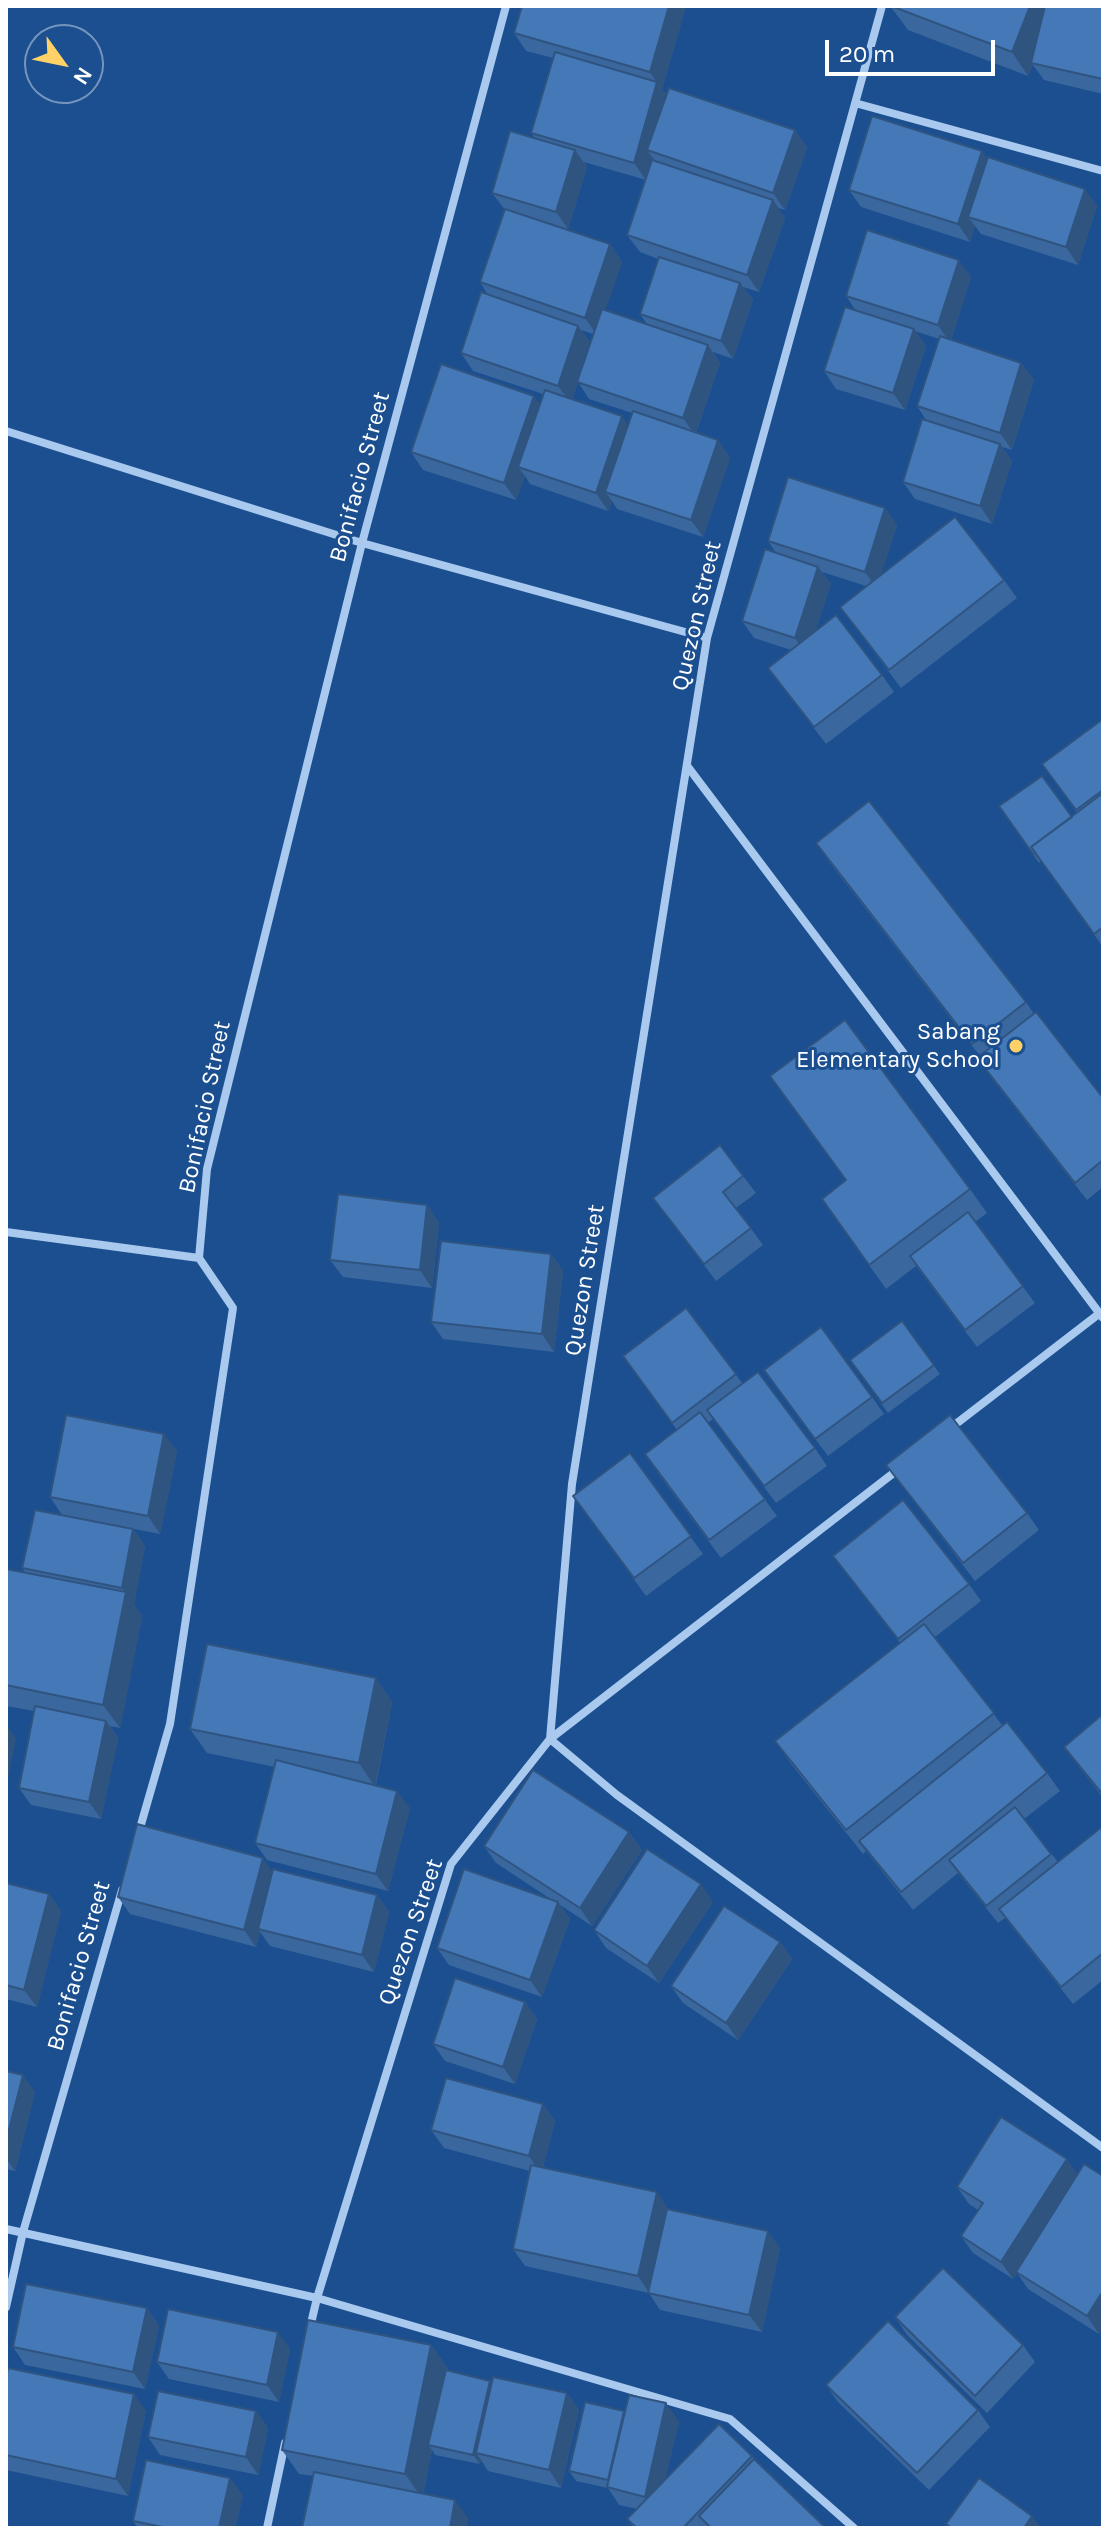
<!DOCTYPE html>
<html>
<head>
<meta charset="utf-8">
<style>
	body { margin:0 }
	#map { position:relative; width:1109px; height:2534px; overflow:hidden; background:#1b4f8f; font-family:Karla,sans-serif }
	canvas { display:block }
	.frame { position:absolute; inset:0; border:8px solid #fff; pointer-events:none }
	.north { position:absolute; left:24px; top:24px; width:80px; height:80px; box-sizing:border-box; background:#1b4f8f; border:2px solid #7695bc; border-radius:50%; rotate:123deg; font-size:22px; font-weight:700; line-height:32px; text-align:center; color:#fff }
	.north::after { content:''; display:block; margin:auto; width:28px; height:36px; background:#ffd166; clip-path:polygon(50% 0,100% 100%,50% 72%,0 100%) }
	.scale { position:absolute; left:825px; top:40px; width:170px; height:36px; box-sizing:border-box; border:4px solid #fff; border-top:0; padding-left:10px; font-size:24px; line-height:28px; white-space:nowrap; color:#fff; -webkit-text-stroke:6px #1b4f8f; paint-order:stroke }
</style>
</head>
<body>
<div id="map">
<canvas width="1109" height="2534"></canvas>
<div class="frame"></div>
<div class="north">N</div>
<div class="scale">20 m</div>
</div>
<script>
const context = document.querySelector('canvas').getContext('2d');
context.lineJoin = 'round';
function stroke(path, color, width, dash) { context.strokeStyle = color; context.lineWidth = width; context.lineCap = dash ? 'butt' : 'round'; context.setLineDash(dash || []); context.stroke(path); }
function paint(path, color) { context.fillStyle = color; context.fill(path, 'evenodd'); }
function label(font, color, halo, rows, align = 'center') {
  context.font = font + ' Karla,sans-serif'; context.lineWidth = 6; context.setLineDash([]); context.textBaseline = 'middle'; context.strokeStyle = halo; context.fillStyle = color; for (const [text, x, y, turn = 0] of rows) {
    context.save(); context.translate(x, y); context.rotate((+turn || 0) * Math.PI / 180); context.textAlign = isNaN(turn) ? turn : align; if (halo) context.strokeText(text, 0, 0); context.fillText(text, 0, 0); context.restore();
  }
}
const street = new Path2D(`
	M855 103 1103 171
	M6 431 362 543 707 638
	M688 767 1103 1318
	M6 1232 199 1258
	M948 1430 1100 1313
	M900 1468 550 1739 617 1795 1103 2148
	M138 1835 170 1724 233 1308 199 1258 207 1169 362 543 506 6
	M6 2229 317 2298 730 2419 854 2528
	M6 2307 23 2232 122 1890
	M309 2332 317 2298 451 1864 550 1739 572 1484 707 638 882 6
	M267 2528 285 2443`);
const wall = new Path2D(`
	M686 6 662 89 667 95 795 130 807 148 785 210 778 208 785 218 759 292 743 287 753 300 733 359 713 352 720 363 696 433 718 440 730 458 703 537 617 509 612 501 608 511 530 484 525 476 516 500 423 470 411 452 540 404 543 394 473 371 461 353 488 295 480 282 505 210 492 193 535 138 531 133 553 58 526 51 514 33ZM653 158 655 161 649 171ZM584 162 646 180 627 235 640 252 658 259 640 314 647 324 605 310 622 262 610 244 537 220 568 229 587 167ZM581 330 593 334 590 342ZM578 382 589 399 632 413 628 425 572 399Z
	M1103 6V94L1044 80 1033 65 1028 76 908 30 891 7Z
	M982 151 987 159 1097 206 1078 265 981 234 975 226 970 242 861 207 849 190Z
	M971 277 951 340 1021 363 1034 380 1012 450 1002 447 1012 461 992 524 915 499 903 482 926 420 917 406 939 339 915 331 926 346 905 410 836 389 824 371 856 311 846 296Z
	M885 508 897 525 881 574 1004 580 1017 598 901 688 840 607 866 586 822 572 831 584 815 631 882 675 894 692 826 744 768 668 791 650 754 638 742 621 776 553 768 541Z
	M1103 719V947L1041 861 1039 863 999 806 1072 817 1077 813 1042 764Z
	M816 843 1026 1002 1034 1014 1103 1098V1187L1087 1200 990 1076 977 1058 980 1056 833 867Z
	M743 1176 756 1193 736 1208 763 1245 716 1281 653 1198Z
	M970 1189 987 1213 975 1222 1035 1303 977 1347 916 1266 886 1289 822 1199Z
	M427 1205 439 1223 432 1288 343 1277 330 1260Z
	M551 1254 563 1271 554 1352 443 1339 431 1322Z
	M686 1308 743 1384 815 1448 827 1466 776 1503 713 1419 708 1423 777 1516 721 1558 657 1472 677 1430 623 1356Z
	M902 1321 940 1374 888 1413 850 1360Z
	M776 1387 872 1397 884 1414 828 1456Z
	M177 1451 160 1534 62 1515 50 1497Z
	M630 1453 703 1554 646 1596 573 1496Z
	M886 1465 1027 1513 1039 1530 975 1581Z
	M133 1529 145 1546 134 1604 142 1616 120 1728 110 1726 118 1738 101 1819 31 1805 19 1788 34 1711 6 1706V1569L25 1572 22 1568Z
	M833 1556 969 1584 981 1601 935 1637 1002 1725 1047 1773 1060 1791 1024 1819 1058 1862 1103 1826V1980L1073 2004 1005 1918 998 1923 958 1873 913 1910 866 1851 863 1854 792 1765 775 1741 900 1643Z
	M376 1678 392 1702 376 1785 410 1808 388 1891 267 1860 255 1843 275 1767 207 1753 190 1729Z
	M1103 1714V1798L1064 1747Z
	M629 1832 642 1850 592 1926 560 1905 570 1919 542 1997 449 1965 437 1948 552 1900 496 1863 484 1846Z
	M272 1871 377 1895 389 1912 374 1972 270 1946 260 1932 256 1947 130 1914 118 1897Z
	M6 1883 49 1894 61 1911 37 2007 6 1999Z
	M713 1902 659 1983 606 1948 594 1930Z
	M780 1942 792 1959 738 2040 683 2003 671 1986Z
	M525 2002 537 2019 515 2084 445 2061 433 2044Z
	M6 2071 35 2092 15 2171 6 2169Z
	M543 2104 555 2121 543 2167 780 2248 762 2332 660 2310 649 2293 525 2266 513 2249 530 2171 444 2148 431 2130Z
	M1077 2174 1103 2176V2327L1099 2334 1028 2289 1017 2273 1013 2279 973 2253 961 2236 978 2210 969 2204 957 2187Z
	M147 2308 159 2326 145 2389 25 2365 13 2347Z
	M895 2317 1023 2345 1035 2362 987 2413 907 2335Z
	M431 2345 448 2369 447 2371 490 2381 492 2383 567 2393 579 2410 561 2488 488 2471 481 2460 480 2464 435 2455 432 2450 423 2494 468 2518 466 2528H302L313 2476 299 2474 282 2450Z
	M290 2349 279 2402 169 2379 157 2362Z
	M6 2378 146 2411 128 2496 6 2470Z
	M826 2385 978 2410 990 2427 929 2490 838 2402Z
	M256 2411 268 2428 258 2475 160 2455 148 2437Z
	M624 2411 679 2421 665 2480 752 2456 756 2461 826 2528H634L627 2519 637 2509 619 2505 608 2488 576 2481 569 2471Z
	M243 2495 235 2528H138L133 2521Z`);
const shadedWall = new Path2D(`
	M669 6H686L662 89 670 99 647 150 653 158 646 180 634 163 657 83 650 72Z
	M1030 6H1056L1031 63 1033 65 1028 76 1012 52Z
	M795 130 807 148 785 210 773 193Z
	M575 150 587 167 568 229 556 212Z
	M982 151 994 168 968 217 975 226 970 242 958 224Z
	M1085 189 1097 206 1078 265 1066 247Z
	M773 200 785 218 759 292 747 275Z
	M610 244 622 262 597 335 585 318Z
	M959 260 971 277 950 343 938 325Z
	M740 283 753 300 733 359 721 341Z
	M578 326 591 343 571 403 558 386Z
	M914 329 926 346 905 410 893 393Z
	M708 345 720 363 695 435 683 418Z
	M1021 363 1034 380 1012 450 1000 433Z
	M534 396 546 413 518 467 525 476 516 500 504 483Z
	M622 416 634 433 605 492 612 501 608 511 596 493Z
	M718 440 730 458 703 537 691 520Z
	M1000 444 1012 461 992 524 980 506Z
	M885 508 897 525 877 589 865 572Z
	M818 567 831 584 808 656 795 638Z
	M427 1205 439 1223 432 1288 420 1270Z
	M551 1254 563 1271 554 1352 542 1334Z
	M164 1434 177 1451 160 1534 148 1516Z
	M133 1529 145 1546 134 1604 142 1616 120 1728 103 1705 125 1593 122 1588Z
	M376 1678 392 1702 375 1787 359 1763Z
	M106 1721 118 1738 101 1819 89 1802Z
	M6 1724 16 1739 6 1788Z
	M397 1791 410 1808 388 1891 376 1874Z
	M629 1832 642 1850 592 1926 580 1908Z
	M263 1858 275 1875 258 1929 260 1932 256 1947 244 1930Z
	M701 1884 713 1902 659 1983 647 1966Z
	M49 1894 61 1911 37 2007 24 1990Z
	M377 1895 389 1912 374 1972 362 1955Z
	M558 1902 570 1919 542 1997 530 1980Z
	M780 1942 792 1959 738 2040 726 2023Z
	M525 2002 537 2019 515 2084 503 2067Z
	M23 2075 35 2092 15 2171 6 2158V2141Z
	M543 2104 555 2121 541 2174 529 2156Z
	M1067 2159 1079 2176 1013 2279 1001 2262Z
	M657 2192 669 2210 650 2294 638 2276Z
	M768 2231 780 2248 762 2332 749 2315Z
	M1103 2291V2327L1099 2334 1087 2316Z
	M147 2308 159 2326 145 2389 133 2372Z
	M278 2332 290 2349 279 2402 267 2385Z
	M431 2345 448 2369 432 2446 428 2445 432 2450 422 2498 405 2474Z
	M490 2381 497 2390 476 2453 481 2460 480 2464 473 2455Z
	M567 2393 579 2410 561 2488 549 2470Z
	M134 2394 146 2411 128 2496 116 2479Z
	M666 2403 679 2421 657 2514 645 2497Z
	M256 2411 268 2428 258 2475 246 2457Z
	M230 2478 243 2495 235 2528H219Z
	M455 2500 468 2518 466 2528H450Z
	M1032 2516 1041 2528H1024Z`);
const building = new Path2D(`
	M522 6H669L650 72 514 33Z
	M891 6H1030L1012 52Z
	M1045 6H1103V79L1031 63Z
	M555 52 657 82 634 163 531 133Z
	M669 88 795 130 773 193 647 150Z
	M872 116 982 151 958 224 849 190Z
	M510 131 575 150 556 212 492 193Z
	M988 157 1085 189 1066 247 968 217Z
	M652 160 773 200 747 275 627 235Z
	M505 209 610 244 585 318 480 282Z
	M867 230 959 260 938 325 846 296Z
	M659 257 740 283 721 341 640 314Z
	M481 292 578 326 558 386 461 353Z
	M845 307 914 329 893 393 824 371Z
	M602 309 708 345 683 418 577 382Z
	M940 336 1021 363 1000 433 917 406Z
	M441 364 534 396 504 483 411 452Z
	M545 390 622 416 596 493 518 467Z
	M633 411 718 440 691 520 605 492Z
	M922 419 1000 444 980 506 903 482Z
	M788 477 885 508 865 572 768 541Z
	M955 517 1004 580 889 670 840 607Z
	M765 549 818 567 795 638 742 621Z
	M836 615 882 675 814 727 768 668Z
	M1103 719V790L1076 810 1042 764Z
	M1042 776 1072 817 1031 847 1035 852 1033 854 999 806Z
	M1103 793V927L1094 934 1031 847Z
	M869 801 1026 1002 972 1044 816 843Z
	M1036 1012 1103 1098V1160L1075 1183 977 1058Z
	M845 1020 970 1189 869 1265 822 1199 846 1180 770 1076Z
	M720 1145 743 1176 723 1192 751 1228 704 1264 653 1198Z
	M338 1194 427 1205 420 1270 330 1260Z
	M968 1212 1023 1286 965 1330 910 1256Z
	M441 1241 551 1254 542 1334 431 1322Z
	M686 1308 736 1374 672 1423 623 1356Z
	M902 1321 934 1365 882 1403 850 1360Z
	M821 1327 872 1397 815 1439 764 1370Z
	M758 1372 815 1448 764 1486 707 1410Z
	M700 1412 765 1499 709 1540 645 1454Z
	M66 1415 164 1434 148 1516 50 1497Z
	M950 1415 1027 1513 963 1563 886 1465Z
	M630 1453 691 1536 634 1578 573 1496Z
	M903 1500 969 1584 898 1639 833 1556Z
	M35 1510 133 1529 122 1588 22 1568Z
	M6 1569 126 1592 103 1705 6 1685Z
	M924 1624 994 1713 846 1830 775 1741Z
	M207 1644 376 1678 359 1763 190 1729Z
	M35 1706 106 1721 89 1802 19 1788Z
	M1103 1714V1795L1064 1747Z
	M1007 1722 1047 1773 901 1892 859 1841Z
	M276 1760 397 1791 376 1874 255 1843Z
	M533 1770 629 1832 580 1908 484 1846Z
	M1015 1807 1051 1854 986 1906 949 1860Z
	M137 1824 263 1858 244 1930 118 1897Z
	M1103 1826V1953L1061 1987 999 1909Z
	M647 1849 701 1884 647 1966 594 1930Z
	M273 1869 377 1895 362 1955 258 1929Z
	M464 1869 558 1902 530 1980 437 1948Z
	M6 1883 49 1894 24 1990 6 1985Z
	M724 1906 780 1942 726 2023 671 1986Z
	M455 1978 525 2002 503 2067 433 2044Z
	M6 2071 23 2075 6 2141Z
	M446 2078 543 2104 529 2156 431 2130Z
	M1001 2117 1067 2159 1001 2262 961 2236 983 2203 957 2187Z
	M1084 2164 1103 2176V2291L1087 2316 1016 2272Z
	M531 2165 657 2192 638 2276 513 2249Z
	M667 2209 768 2231 749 2315 648 2293Z
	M943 2268 1023 2345 975 2396 895 2317Z
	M26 2284 147 2308 133 2372 13 2347Z
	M168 2309 278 2332 267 2385 157 2362Z
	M308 2320 431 2345 405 2474 282 2450Z
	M888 2321 978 2410 917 2473 826 2385Z
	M8 2368 134 2394 116 2479 6 2455V2378Z
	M446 2370 490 2381 473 2455 428 2445Z
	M493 2377 567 2393 549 2470 476 2453Z
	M158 2391 256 2411 246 2457 148 2437Z
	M629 2395 666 2403 645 2497 607 2487Z
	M585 2402 624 2411 608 2480 569 2471Z
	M719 2424 752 2456 683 2528H637L627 2519Z
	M754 2459 826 2528H711L699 2516Z
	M146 2460 230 2478 219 2528H168L133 2521Z
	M314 2472 455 2500 450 2528H302Z
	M979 2478 1032 2516 1024 2528H952L946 2524Z`);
const markers = [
	[1016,1046,8,"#ffd166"]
];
const streetNames = [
	["Bonifacio Street",360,477,-75],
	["Quezon Street",697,616,-77],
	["Bonifacio Street",205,1107,-78],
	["Quezon Street",585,1280,-81],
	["Quezon Street",411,1932,-71],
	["Bonifacio Street",79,1966,-74]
];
const poiNames = [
	["Sabang",1000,1032],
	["Elementary School",1000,1060]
];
stroke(street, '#a9c9ee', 8);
paint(wall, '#3a679d');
paint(shadedWall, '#305480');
paint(building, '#4478b7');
stroke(building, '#305480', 2);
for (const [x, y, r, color] of markers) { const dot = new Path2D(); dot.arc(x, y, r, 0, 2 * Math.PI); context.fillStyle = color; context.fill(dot); stroke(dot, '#1b4f8f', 3); }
label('24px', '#fff', '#1b4f8f', streetNames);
label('24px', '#fff', '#1b4f8f', poiNames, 'right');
</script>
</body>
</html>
